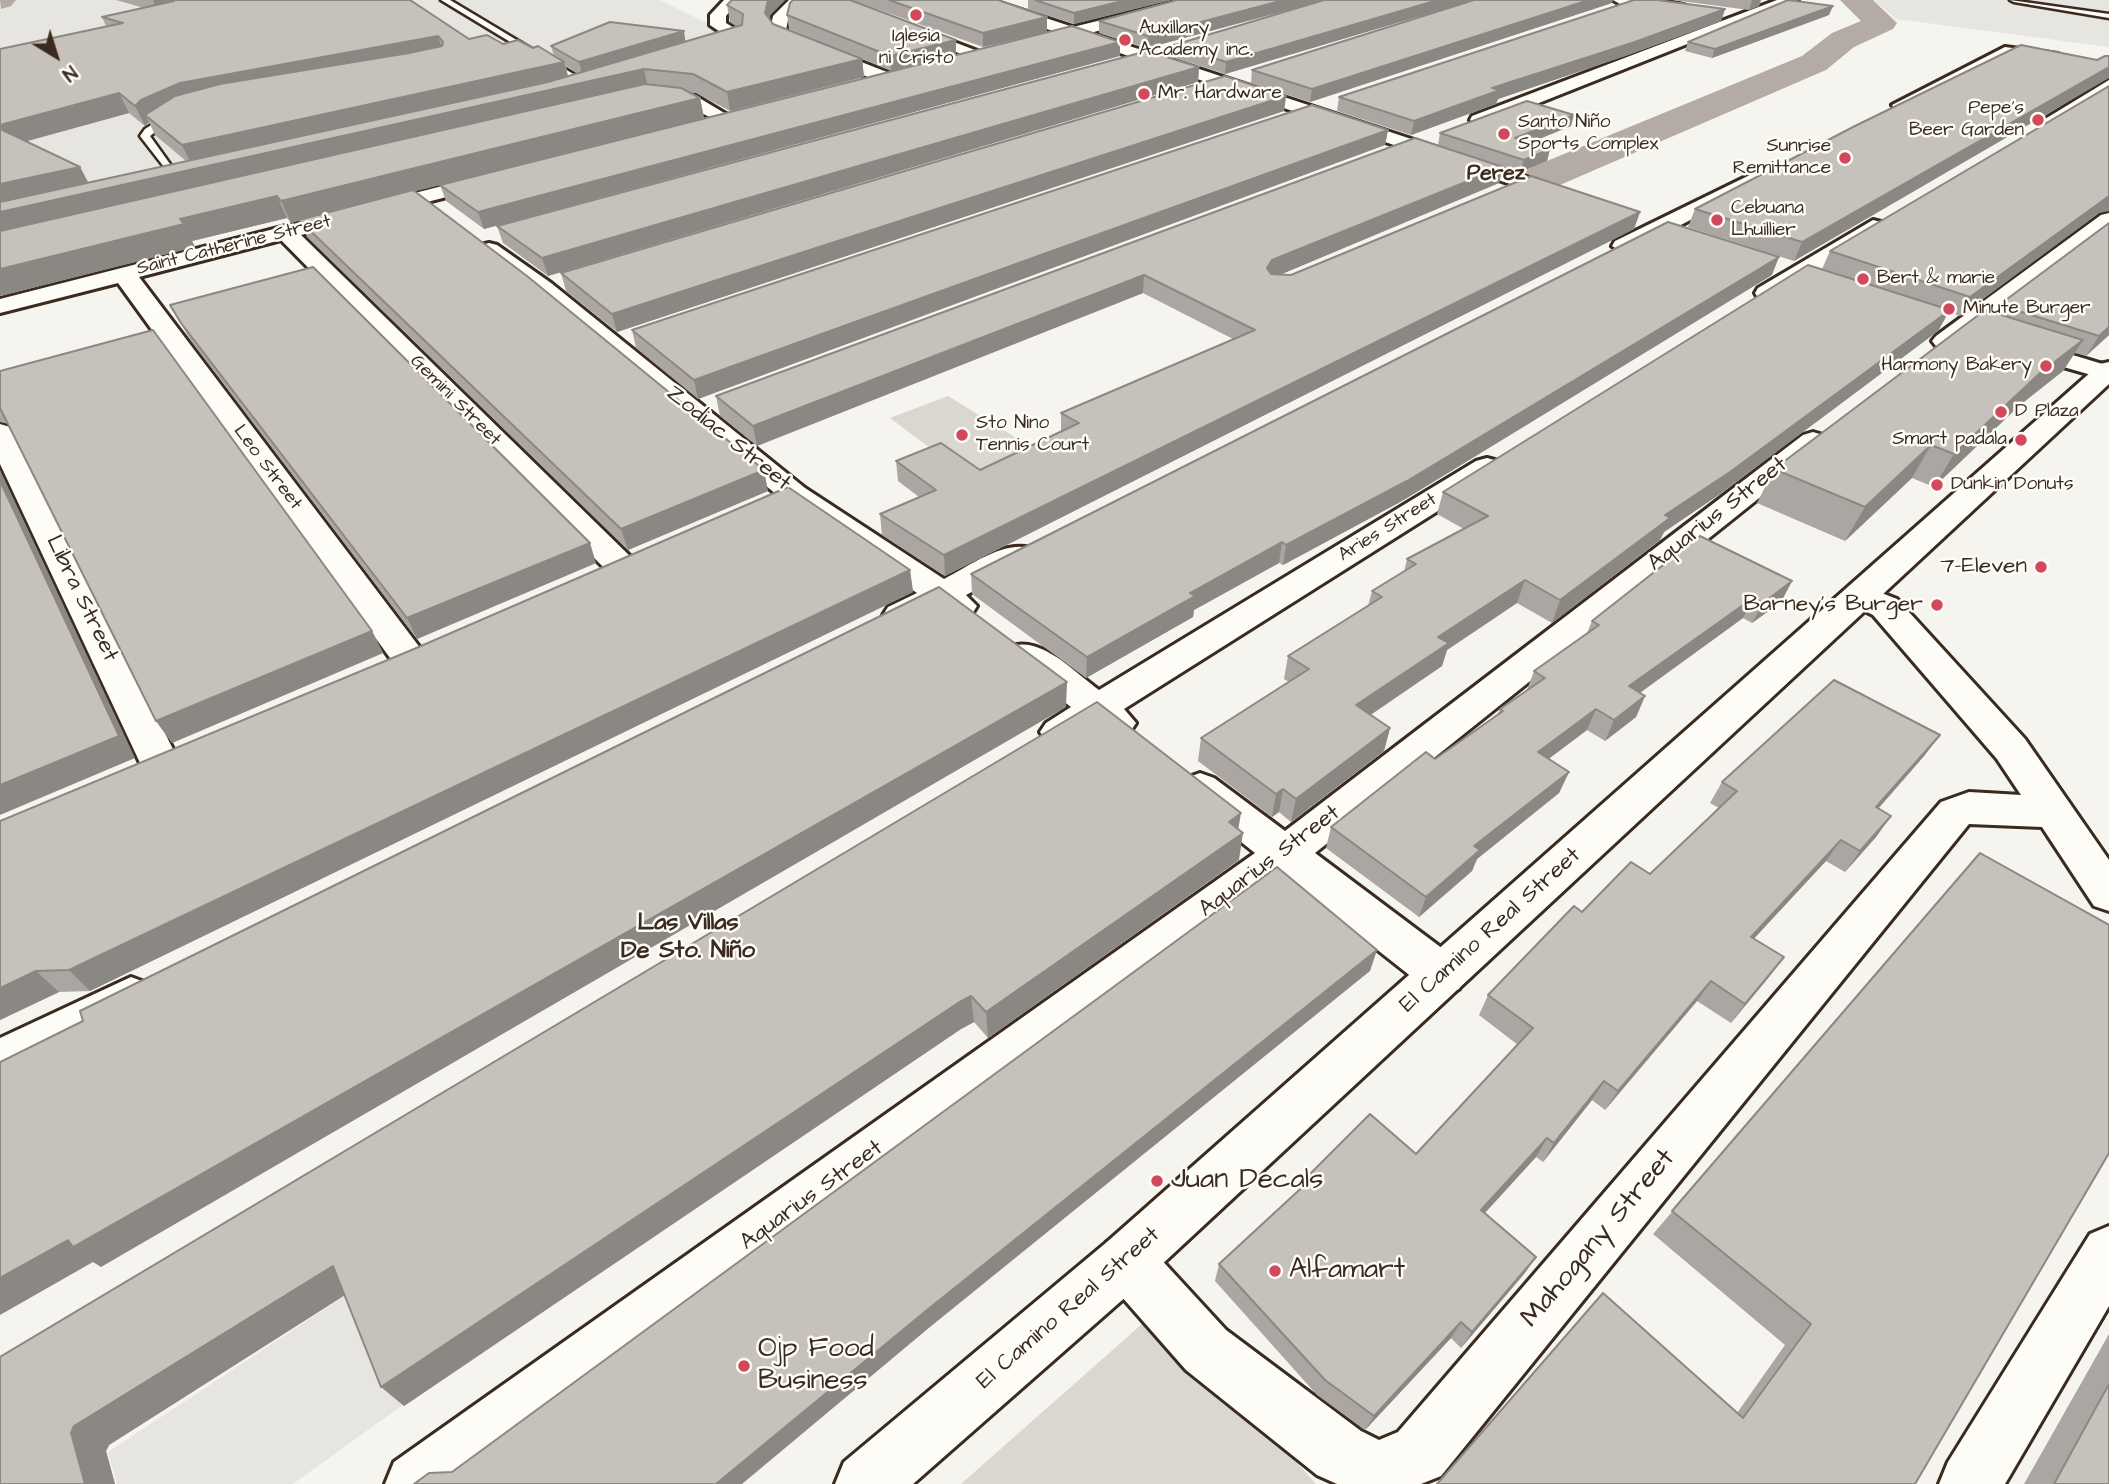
<!DOCTYPE html>
<html>
<head>
<meta charset="utf-8">
<style>
	body { margin:0 }
	#map { position:relative; width:2109px; height:1484px; overflow:hidden; background:#f5f4ee; font-family:"Architects Daughter",sans-serif }
	canvas { display:block }
	.north { position:absolute; left:21px; top:21px; width:70px; height:70px; -webkit-text-stroke:5px #fdfcf7; paint-order:stroke; rotate:142deg; font-size:19px; font-weight:700; line-height:28px; text-align:center; color:#3b2a1e }
	.north::after { content:''; display:block; margin:auto; width:24px; height:32px; background:#3b2a1e; clip-path:polygon(50% 0,100% 100%,50% 72%,0 100%) }
</style>
</head>
<body>
<div id="map">
<canvas width="2109" height="1484"></canvas>
<div class="north">N</div>
</div>
<script>
const context = document.querySelector('canvas').getContext('2d');
context.lineJoin = 'round';
function paint(path, color) { context.fillStyle = color; context.fill(path, 'evenodd'); }
function stroke(path, color, width, dash) { context.strokeStyle = color; context.lineWidth = width; context.lineCap = dash ? 'butt' : 'round'; context.setLineDash(dash || []); context.stroke(path); }
function label(font, color, halo, rows, align = 'center') {
  context.font = font + ' "Architects Daughter",sans-serif'; context.lineWidth = 5; context.setLineDash([]); context.textBaseline = 'middle'; context.strokeStyle = halo; context.fillStyle = color; for (const [text, x, y, turn = 0] of rows) {
    context.save(); context.translate(x, y); context.rotate((+turn || 0) * Math.PI / 180); context.textAlign = isNaN(turn) ? turn : align; if (halo) context.strokeText(text, 0, 0); context.fillText(text, 0, 0); context.restore();
  }
}
const built = new Path2D(`
	M6 0H660L733 36 646 62 0 212V3Z
	M1874 0H2109V47L1896 19Z
	M352 1291 404 1404 293 1484H117L108 1452Z`);
const green = new Path2D(`
	M948 396 1039 452 977 483 890 418Z
	M1159 1309 1316 1484H961Z`);
const river = new Path2D(`
	M0 0H16L11 6 1 9Z
	M1840 0H1873L1897 23 1893 29 1854 47 1826 70 1553 188 1539 191 1525 188 1519 179 1525 170 1802 56 1832 33 1861 21Z`);
const lane = new Path2D(`
	M441 0H450L590 84 583 86Z
	M2010 0 2109 14V18L2014 2Z
	M170 113 178 115 150 136 180 178 175 181 140 136 145 129Z`);
const street = new Path2D(`
	M789 0H807L789 15 786 30 790 34 892 74 895 78 892 82H880L778 40 770 31 773 16Z
	M823 0H844L988 55 980 60 974 59Z
	M969 0H991L1073 27 1182 0H1207L1205 3 1090 33 1575 193 1579 197 1575 201H1561L1072 37 1033 47 1027 45V39L1055 32Z
	M1613 0C1631 0 1677 0 1691 8L1683 13 1620 4Z
	M1777 0H1798L1486 124 1479 126 1470 120 1472 116Z
	M2005 47 2058 54 2066 59 2058 64 2007 57 1907 109H1895L1892 105Z
	M2109 80V93L2061 123H2047L2045 119Z
	M650 91 696 96 736 120 727 126 686 105 644 100 641 96 644 92Z
	M1756 172 1763 174 1766 178 1763 182 1631 251 1623 253 1612 246 1615 241Z
	M493 173 503 179 500 183 301 235 636 562 640 569 636 576 624 579 612 576 281 240 139 277 424 653 429 661 424 669 411 673 398 669 118 283 0 313V299Z
	M2109 213V230L1954 346H1936L1932 341 1936 336 2101 215Z
	M1873 220 1881 222 1884 227 1881 232 1776 298H1758L1755 293 1758 288Z
	M489 243 497 245 551 283 805 488 944 579C968 567 1002 541 1030 548L1034 555 1030 562 966 595 977 606 972 614 960 617 940 608C922 617 908 628 888 623L883 615 888 607 917 593 783 500 535 293 481 255 478 250 481 245Z
	M2020 339 2109 366V380L2011 352 2007 347 2011 342Z
	M0 424 10 427 14 433 181 765 175 775 161 779 147 775 141 765 0 464Z
	M1813 432 1823 435 1827 441 1823 447 1315 853 1459 961 1466 975 1459 989 1443 994 1427 989 1284 876 468 1484H385L394 1462 1255 853 1186 798 1180 788 1186 778 1200 773 1214 778 1285 831 1803 435Z
	M1487 458 1498 461 1502 467 1498 473 1124 709 1136 723 1130 732 1117 736 1096 727C1079 738 1066 748 1046 741L1040 732 1046 723 1071 707 1012 662 1007 654 1012 646C1043 637 1075 673 1099 690L1476 461Z
	M1861 585 1897 599 2025 739 2109 860V911L2094 906 2042 827 1969 824 1441 1476 1421 1484H1337L1317 1475 1186 1370 1107 1280 1098 1261 1107 1242 1126 1233 1145 1242 1226 1330 1361 1431 1379 1440 1398 1432 1941 802 1969 792 2021 795 1997 759 1873 615 1849 603 1844 596 1849 589Z
	M131 977 147 983 154 997 147 1011 0 1084V1038Z
	M2109 1226V1306L2005 1484H1939L1948 1462 2090 1234Z`);
const secondary = new Path2D(`
	M724 0H739L726 16V23L744 34V40H732L710 25V15Z
	M2109 362V384L1145 1280 913 1484H835L844 1462 1107 1242 2100 364Z`);
const wall = new Path2D(`
	M116 0H410L469 39 533 48 554 56 551 46 686 41 736 26 730 22 727 5 770 15V19L773 24 834 48 789 29 787 15 956 40V54L891 71 862 59 864 77 730 111 696 93H690L700 98 704 118 1120 56 484 229 446 201 440 185 414 191 768 491 628 550 307 237 300 220 291 223 287 218 192 241 195 247 0 296V49L106 26 102 17 144 8ZM566 66 577 73 568 76ZM129 113 145 126 149 122 155 135 186 161 88 182 80 167 26 141Z
	M852 0H998L1047 17V32L983 47Z
	M1028 0H1171L1074 24 1028 9Z
	M1177 0H1474L1225 74 1173 57 1174 45 1319 2 1147 48 1099 33V21Z
	M1673 0H1761L1759 6 1749 10Z
	M1612 3 1310 102 1251 83 1252 70Z
	M1725 9 1721 21 1631 54 1498 99 1496 104 1411 135 1337 111 1339 97Z
	M1829 15 1712 58 1685 51 1688 42Z
	M2097 60 1794 261 1688 227 1695 209Z
	M1199 67 1198 82 548 276 503 243 497 226Z
	M1286 96 1284 111 617 332 566 291 561 273Z
	M1571 126 1529 143 1550 149 1547 161 1520 172 1438 145 1440 133Z
	M1388 130 1385 145 698 399 636 348 632 330Z
	M1503 167 1499 183 1279 275H1291L1640 212 1634 229 945 576 882 535 880 514 919 497 898 481 896 461 980 470 1061 432V413L1233 339 1143 293 757 446 720 416 716 396Z
	M2099 213 1960 316 1948 312 1938 331 1720 494 1664 532 1660 540 1552 623 1517 603 1447 650 1442 666 1370 715 1390 728 1384 751 1291 822 1279 812 1272 817 1198 761 1201 738 1289 682 1284 679 1288 656 1368 606 1372 591 1404 572 1407 559 1464 529 1437 514 1443 492 1822 269 1830 251Z
	M1772 275 1402 501 1283 565 1279 563 1194 610 1193 617 1086 678 972 594 971 574Z
	M170 305 596 563 417 639 191 341Z
	M1999 305 2109 335 2086 356 2075 353 2063 371 2020 405 1934 487 1912 478 1845 541 1757 503 1774 469 1995 313Z
	M0 371 372 631 383 653 172 743 156 721 9 424 0 422Z
	M910 570 913 592 90 991 59 992 0 1020V821Z
	M1792 581 1781 602 1752 623 1743 618 1640 693 1645 696 1636 717 1605 741 1587 730 1548 759 1569 772 1559 793 1477 859 1472 871 1419 917 1326 848 1331 827 1435 759 1497 715 1500 709 1527 690 1534 671 1587 633 1592 621Z
	M1940 735 1924 756 1878 809 1891 816 1876 837 1845 872 1826 861 1754 938 1784 957 1731 1023 1697 1001 1605 1110 1592 1100 1543 1162 1536 1157 1485 1213 1536 1257 1524 1274 1461 1348 1451 1338 1365 1430 1317 1395 1215 1281 1219 1264 1304 1185 1306 1178 1416 1154 1518 1045 1479 1015 1488 995 1582 912 1650 874 1719 808 1710 803 1722 782Z
	M1239 829V860L988 1038 974 1022 961 1029 404 1406 345 1295 109 1445 106 1451 115 1484H0V1357Z
	M1980 853 1915 1484H1437L1737 1413 1785 1345 1653 1234Z
	M2109 1334V1484H2024Z`);
const shadedWall = new Path2D(`
	M153 0H167L171 9 158 12Z
	M768 0H785L770 15 767 30 765 13Z
	M1126 0H1171L1074 24V13Z
	M1284 0H1325L1147 48 1148 36Z
	M1438 0H1474L1225 74 1226 62Z
	M1589 0H1613L1612 3 1310 102 1312 89Z
	M1752 0H1761L1759 6 1749 10Z
	M1833 6 1829 15 1712 58 1715 49Z
	M1725 9 1721 21 1631 54 1498 99 1496 104 1411 135 1414 121 1492 88Z
	M1047 17V32L983 47V33Z
	M684 31 686 45 583 77 579 62Z
	M438 36 444 54 145 115 149 122 145 126 135 106 141 100 180 83Z
	M956 40V54L891 71 890 56Z
	M1120 42V56L484 229 478 212Z
	M862 59 864 77 730 111 727 92Z
	M564 62 569 81 192 166 182 145Z
	M1199 67 1198 82 548 276 542 258Z
	M2109 67V78L1794 261 1802 242Z
	M644 69 648 88 0 237V212Z
	M119 93 129 113 6 147 0 136V125Z
	M1286 96 1284 111 617 332 612 314Z
	M700 98 704 118 291 223 281 201Z
	M1574 115 1571 126 1512 150 1515 138Z
	M1388 130 1385 145 698 399 694 380Z
	M1550 149 1547 161 1520 172 1524 160Z
	M80 167 91 188 0 208V184Z
	M1503 167 1499 183 1270 279 1267 268 1272 260Z
	M277 196 287 218 192 241 195 247 0 296V269L180 219Z
	M2109 196V211L2099 213 1960 316 1970 297Z
	M1640 212 1634 229 945 576 944 555Z
	M1779 257 1772 275 1402 501 1283 565 1286 545Z
	M1144 275 1143 293 757 446 753 426Z
	M1950 310 1938 331 1720 494 1664 532 1660 540 1552 623 1560 600 1665 515Z
	M2109 327V335L2086 356 2099 336Z
	M2083 340 2063 371 2020 405 1934 487 1954 454 2040 373Z
	M1931 445 1912 478 1845 541 1865 507Z
	M0 470 135 758 0 815Z
	M764 470 768 491 628 550 621 529Z
	M1282 542 1279 563 1194 610 1193 617 1086 678 1087 657 1190 593Z
	M590 543 596 563 417 639 407 618Z
	M910 570 913 592 90 991 69 970Z
	M1525 580 1517 603 1447 650 1442 666 1350 729 1356 705 1438 637Z
	M1792 581 1781 602 1752 623 1763 603Z
	M1753 598 1743 618 1620 707 1629 686Z
	M372 631 383 653 172 743 156 721Z
	M1067 682 1066 707 101 1267 93 1262 0 1315V1278Z
	M1645 696 1636 717 1605 741 1614 720Z
	M1596 709 1587 730 1530 773 1538 752Z
	M1390 728 1384 751 1291 822 1296 799Z
	M1940 735 1924 756 1861 828 1876 807Z
	M1569 772 1559 793 1477 859 1472 871 1419 917 1426 897 1474 846Z
	M1283 789 1279 812 1272 817 1276 794Z
	M1241 813 1237 837 1243 833 1239 860 988 1038 986 1012 1229 822Z
	M1891 816 1876 837 1845 872 1860 851Z
	M1841 840 1826 861 1737 957 1751 937Z
	M1377 950 1370 971 930 1327 742 1484H716L927 1310Z
	M1784 957 1769 977 1731 1023 1745 1004Z
	M36 971 59 992 0 1020V988Z
	M1711 981 1697 1001 1605 1110 1618 1091Z
	M971 996 974 1022 961 1029 404 1406 381 1387 958 1003Z
	M1604 1081 1592 1100 1543 1162 1554 1143Z
	M1547 1138 1536 1157 1471 1228 1481 1210Z
	M1536 1257 1524 1274 1461 1348 1472 1332Z
	M333 1266 356 1288 109 1445 106 1451 115 1484H85L71 1433 74 1426Z
	M1461 1322 1451 1338 1365 1430 1374 1416Z`);
const building = new Path2D(`
	M168 0H410L469 39 487 35 503 44 518 40 533 48 538 46 564 62 182 145 145 115 175 96 220 84 409 53 442 46 443 42 438 36 180 83 141 100 135 106 119 93 0 125V49L123 23 102 17 174 1Z
	M732 0H768L765 13 773 24 862 59 727 92 693 74 644 69 0 212V202L548 82 742 25 743 14 727 5Z
	M793 0H850L956 40 890 56 787 15 790 3Z
	M889 0H998L1047 17 983 33Z
	M1035 0H1126L1074 13Z
	M1177 0H1284L1148 36 1099 21Z
	M1324 0H1438L1226 62 1174 45Z
	M1474 0H1589L1312 89 1252 70Z
	M1634 0H1657L1725 9 1635 42 1492 88 1500 90 1414 121 1339 97Z
	M1788 0 1833 6 1715 49 1688 42Z
	M610 22 684 31 579 62 551 46Z
	M1072 26 1120 42 478 212 440 185Z
	M2021 45 2097 60 2105 56H2109V67L1802 242 1695 209 1855 126Z
	M1147 51 1199 67 542 258 497 226Z
	M1225 76 1286 96 612 314 561 273Z
	M645 84 681 88 700 98 281 201 277 196 180 219 184 224 0 269V231Z
	M2109 86V196L1970 297 1830 251Z
	M1527 101 1574 115 1515 138 1550 149 1524 160 1440 133Z
	M1312 105 1388 130 694 380 632 330Z
	M0 129 80 167 0 184Z
	M1415 138 1503 167 1272 260 1267 268 1271 274 1291 275 1531 176 1640 212 944 555 880 514 936 490 896 461 941 443 980 470 1079 423 1061 413 1255 330 1144 275 753 426 716 396Z
	M413 190 527 276 764 470 621 529 299 220Z
	M1668 222 1779 257 1407 481 1286 545 1282 542 1190 593 1195 596 1087 657 971 574Z
	M2109 223V327L2099 336 1999 305Z
	M1808 265 1950 310 1730 472 1665 515 1670 518 1560 600 1525 580 1438 637 1449 643 1356 705 1390 728 1296 799 1283 789 1276 794 1201 738 1309 669 1288 656 1382 597 1372 591 1416 564 1407 559 1488 516 1443 492Z
	M313 267 590 543 407 618 181 323 170 305Z
	M1985 310 2083 340 2040 373 1954 454 1931 445 1865 507 1774 469Z
	M153 330 372 631 156 721 0 408V371Z
	M0 481 119 736 0 785Z
	M788 487 910 570 69 970 36 971 0 988V821L414 649Z
	M1700 536 1792 581 1763 603 1753 598 1629 686 1645 696 1614 720 1596 709 1538 752 1569 772 1474 846 1480 850 1426 897 1331 827 1426 752 1435 759 1503 711 1500 709 1545 678 1534 671 1599 625 1592 621Z
	M939 587 1067 682 73 1247 68 1240 0 1278V1062L83 1021 80 1011Z
	M1834 680 1940 735 1876 807 1891 816 1860 851 1841 840 1751 937 1784 957 1745 1004 1711 981 1618 1091 1604 1081 1554 1143 1547 1138 1481 1210 1536 1257 1472 1332 1461 1322 1374 1416 1325 1380 1219 1264 1309 1181 1306 1178 1370 1114 1416 1154 1533 1028 1488 995 1574 906 1582 912 1631 862 1650 874 1737 791 1722 782Z
	M1097 702 1241 813 1229 822 1243 833 986 1012 971 996 958 1003 381 1387 333 1266 74 1426 71 1433 85 1484H0V1357Z
	M1980 853 2109 925V1153L1915 1484H1437L1603 1293 1743 1418 1811 1324 1672 1211Z
	M1277 867 1377 950 927 1310 716 1484H414L429 1473 452 1472Z
	M2109 1384V1484H2054Z`);
const markers = [
	[916,15,7,"#d1495b"],
	[1125,40,7,"#d1495b"],
	[1144,94,7,"#d1495b"],
	[2038,120,7,"#d1495b"],
	[1504,134,7,"#d1495b"],
	[1845,158,7,"#d1495b"],
	[1717,220,7,"#d1495b"],
	[1863,279,7,"#d1495b"],
	[1949,309,7,"#d1495b"],
	[2046,366,7,"#d1495b"],
	[2001,412,7,"#d1495b"],
	[962,435,7,"#d1495b"],
	[2021,440,7,"#d1495b"],
	[1937,485,7,"#d1495b"],
	[2041,567,7,"#d1495b"],
	[1937,605,7,"#d1495b"],
	[1157,1181,7,"#d1495b"],
	[1275,1271,7,"#d1495b"],
	[744,1366,7,"#d1495b"]
];
const farPoinames = [
	["Auxillary",1139,29],
	["Academy inc.",1139,51],
	["Iglesia",916,37,"center"],
	["ni Cristo",916,59,"center"],
	["Mr. Hardware",1158,94],
	["Pepe's",2024,109,"right"],
	["Beer Garden",2024,131,"right"],
	["Santo Niño",1518,123],
	["Sports Complex",1518,145],
	["Sunrise",1831,147,"right"],
	["Remittance",1831,169,"right"],
	["Cebuana",1731,209],
	["Lhuillier",1731,231],
	["Bert & marie",1877,279],
	["Minute Burger",1963,309],
	["Harmony Bakery",2032,366,"right"],
	["D Plaza",2015,412],
	["Sto Nino",976,424],
	["Tennis Court",976,446],
	["Smart padala",2007,440,"right"],
	["Dunkin Donuts",1951,485]
];
const farStreetnames = [
	["Saint Catherine Street",234,246,-14],
	["Gemini Street",455,401,45],
	["Leo Street",267,468,53],
	["Aries Street",1388,528,-32]
];
const farQuarternames = [
	["Perez",1496,175]
];
const streetNames = [
	["Zodiac Street",728,439,39],
	["Aquarius Street",1718,515,-38],
	["Libra Street",81,599,64],
	["Aquarius Street",1270,862,-37],
	["El Camino Real Street",1491,931,-42],
	["Aquarius Street",812,1196,-36],
	["El Camino Real Street",1069,1309,-41]
];
const poiNames = [
	["7-Eleven",2027,567],
	["Barney's Burger",1923,605]
];
const neighbourhoodNames = [
	["Las Villas",688,924],
	["De Sto. Niño",688,952]
];
const nearPoinames = [
	["Juan Decals",1171,1181],
	["Alfamart",1289,1271],
	["Ojp Food",758,1350],
	["Business",758,1382]
];
const nearStreetnames = [
	["Mahogany Street",1599,1239,-50]
];
paint(built, '#e7e5df');
paint(green, '#dad6d0');
paint(river, '#b4aca4');
stroke(lane, '#3b2a1e', 5);
stroke(street, '#3b2a1e', 6);
stroke(secondary, '#3b2a1e', 6);
paint(lane, '#fdfcf7');
paint(street, '#fdfcf7');
paint(secondary, '#fdfcf7');
paint(wall, '#aba6a1');
paint(shadedWall, '#8b8783');
paint(building, '#c7c1bb');
stroke(building, '#8b8783', 2);
for (const [x, y, r, color] of markers) { const dot = new Path2D(); dot.arc(x, y, r, 0, 2 * Math.PI); context.fillStyle = color; context.fill(dot); stroke(dot, '#fdfcf7', 2.5); }
label('19px', '#3b2a1e', '#fdfcf7', farPoinames, 'left');
label('19px', '#3b2a1e', '#fdfcf7', farStreetnames);
label('bold 21px', '#3b2a1e', '#fdfcf7', farQuarternames);
label('23px', '#3b2a1e', '#fdfcf7', streetNames);
label('23px', '#3b2a1e', '#fdfcf7', poiNames, 'right');
label('bold 24px', '#3b2a1e', '#fdfcf7', neighbourhoodNames);
label('28px', '#3b2a1e', '#fdfcf7', nearPoinames, 'left');
label('28px', '#3b2a1e', '#fdfcf7', nearStreetnames);
</script>
</body>
</html>
